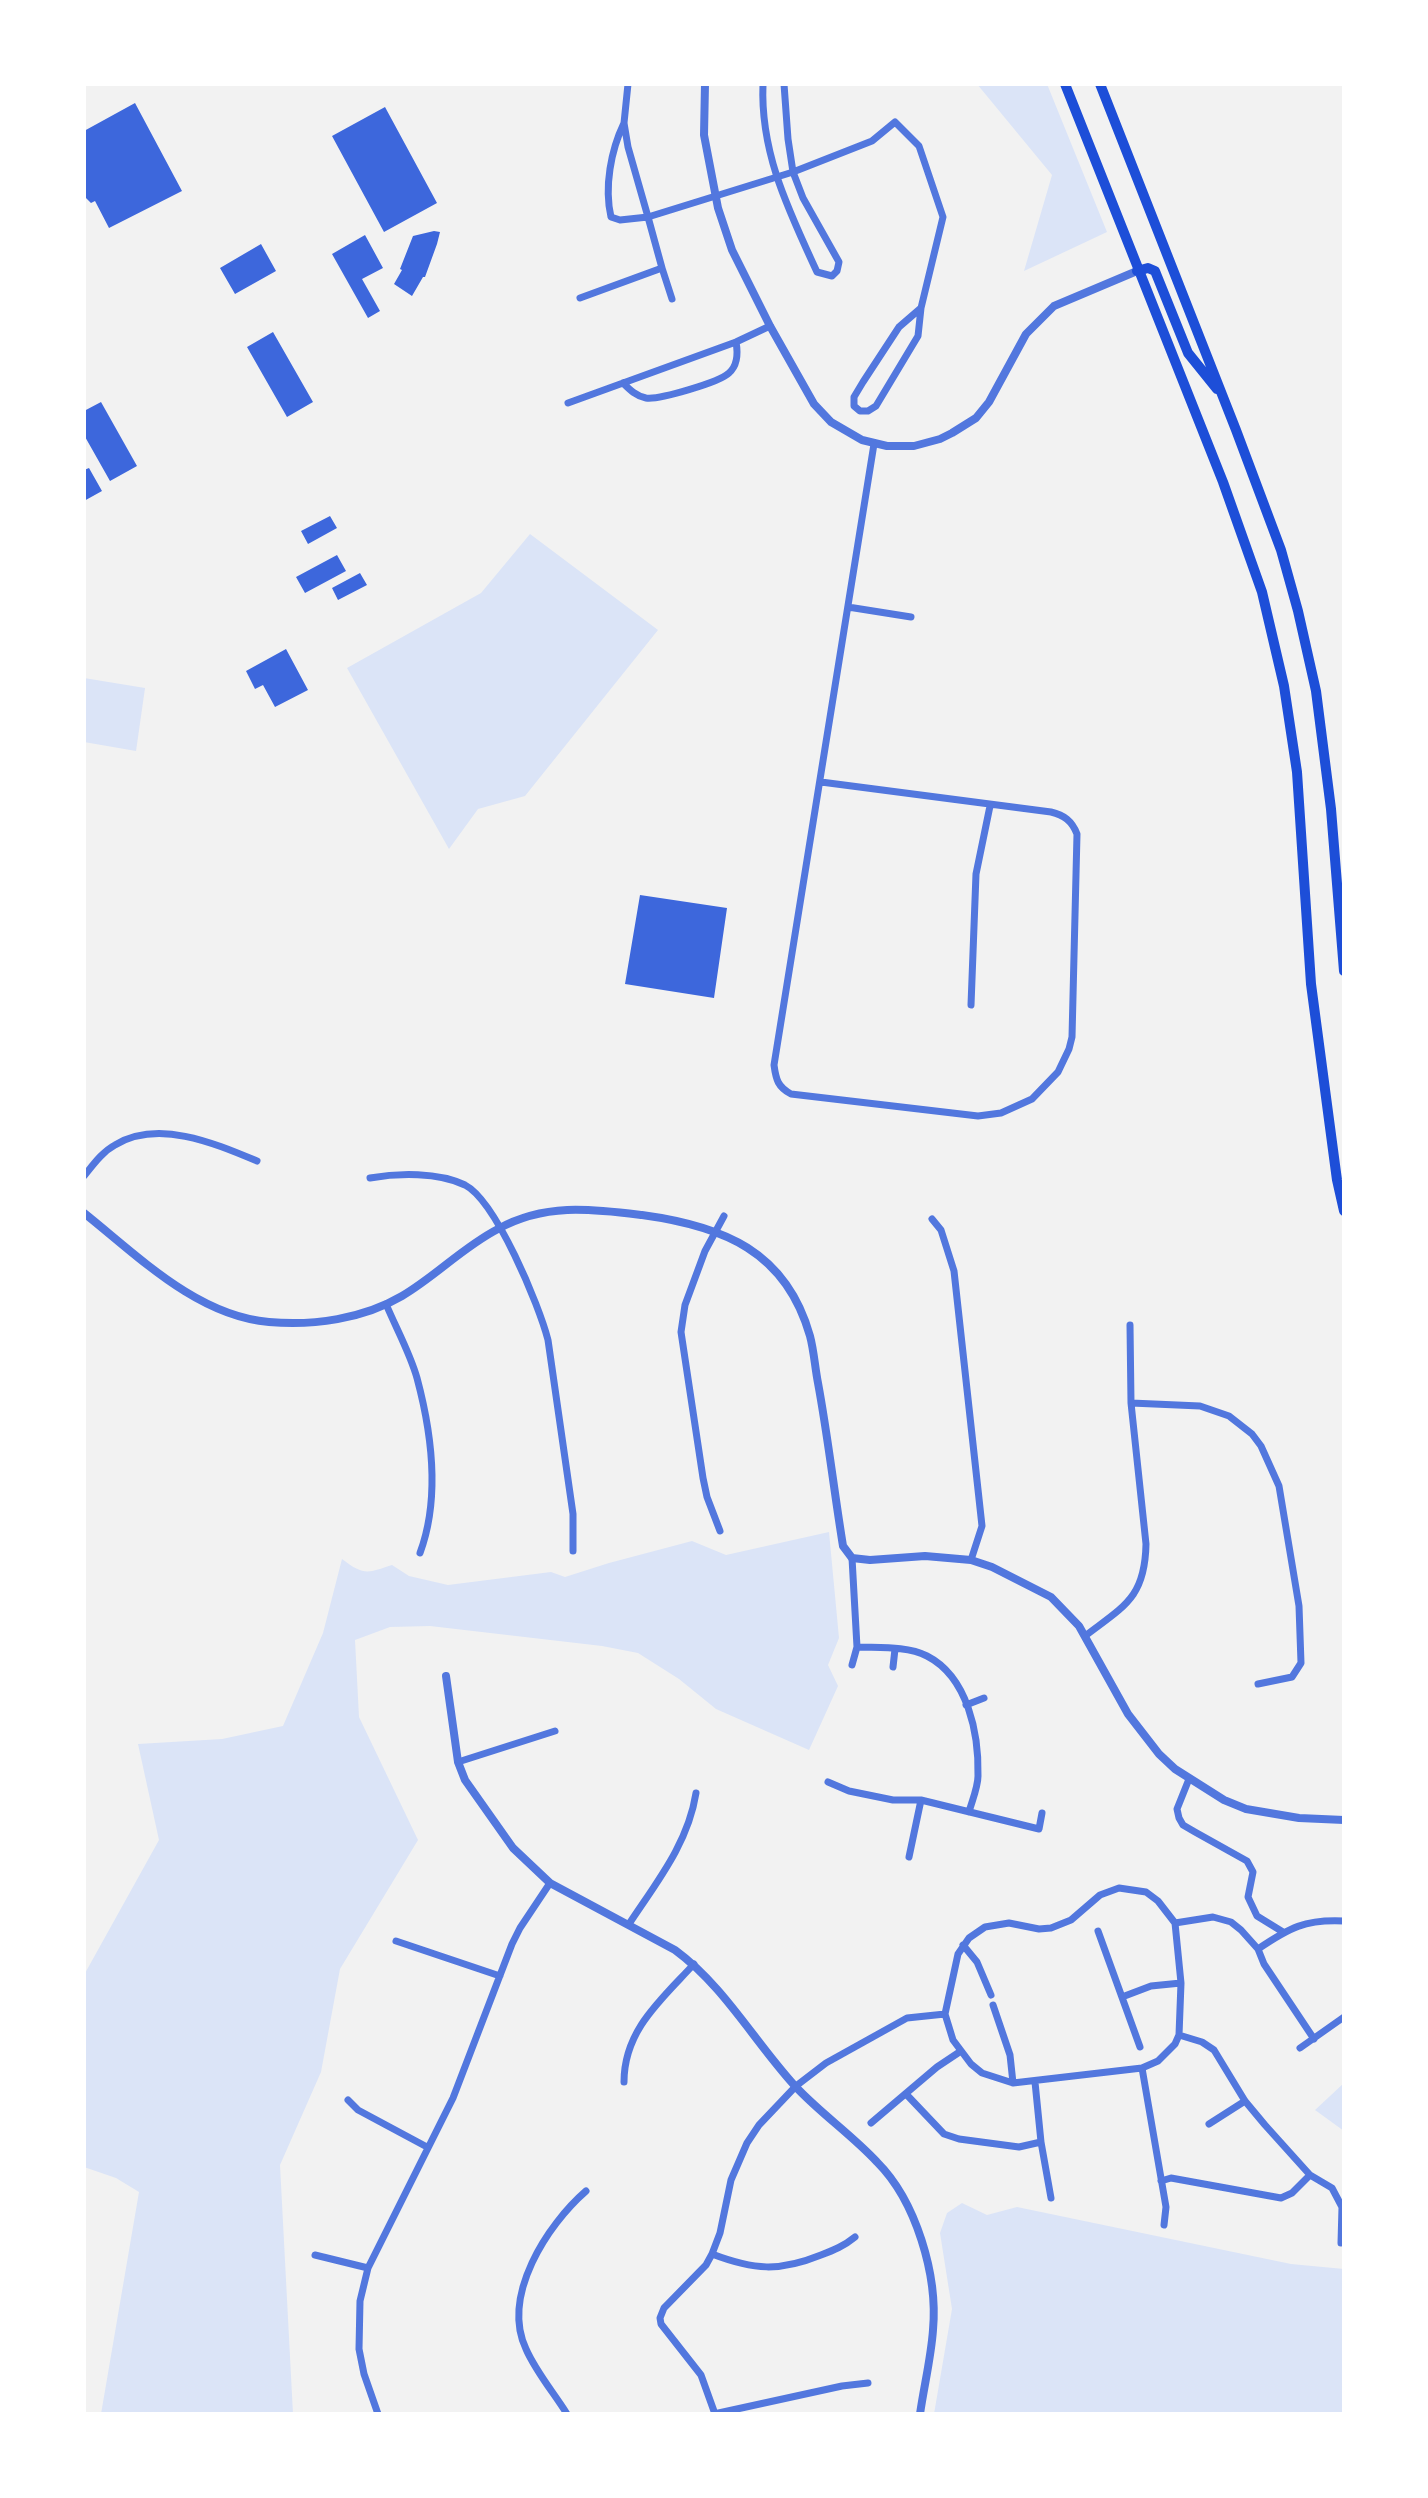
<!DOCTYPE html>
<html>
<head>
<meta charset="utf-8">
<style>
	body { margin:0 }
	#map { position:relative; width:1428px; height:2498px; overflow:hidden; background:#f2f2f2; font-family:Figtree,sans-serif }
	canvas { display:block }
	.frame { position:absolute; inset:0; border:86px solid #fff; pointer-events:none }
</style>
</head>
<body>
<div id="map">
<canvas width="1428" height="2498"></canvas>
<div class="frame"></div>
</div>
<script>
const context = document.querySelector('canvas').getContext('2d');
context.lineJoin = 'round';
function paint(path, color) { context.fillStyle = color; context.fill(path, 'evenodd'); }
function stroke(path, color, width, dash) { context.strokeStyle = color; context.lineWidth = width; context.lineCap = dash ? 'butt' : 'round'; context.setLineDash(dash || []); context.stroke(path); }
const green = new Path2D(`
	M977 84H1047L1107 232 1024 271 1052 175Z
	M530 534 658 630 525 796 478 809 449 849 347 668 481 593Z
	M84 678 145 688 136 751 84 742Z
	M829 1532 839 1638 828 1665 838 1686 809 1750 716 1709 679 1679 638 1653 602 1646 430 1626 390 1627 355 1640 359 1717 418 1840 340 1969 321 2072 280 2165 293 2414H101L139 2192 116 2178 84 2167V1975L159 1840 138 1744 222 1739 283 1726 323 1633 342 1559C364 1576 368 1573 392 1565L409 1576 448 1585 551 1572 565 1577 609 1563 692 1541 726 1555Z
	M1344 2083V2131L1315 2110Z
	M962 2203 987 2215 1017 2207 1291 2264 1344 2269V2414H934L952 2309 940 2233 947 2213Z`);
const building = new Path2D(`
	M135 103 182 191 109 228 95 201 91 203 84 196V131Z
	M385 107 437 203 384 232 332 136Z
	M434 231 440 232 437 244 425 277H423L412 296 394 284 402 270 400 269 413 236Z
	M365 235 383 268 362 279 380 311 368 318 332 254Z
	M261 244 276 271 235 294 220 268Z
	M273 332 313 402 287 417 247 347Z
	M101 402 137 466 110 481 84 435V411Z
	M89 468 102 491 84 501V470Z
	M330 516 337 528 308 544 301 531Z
	M337 555 346 571 305 593 296 577Z
	M360 573 367 585 338 600 332 588Z
	M286 649 308 690 275 707 263 685 255 689 246 671Z
	M640 895 727 908 714 998 625 984Z`);
const minor = new Path2D(`
	M628 84 624 123 628 147 648 217 793 172 872 141 895 122 919 146 943 217 921 308 899 327 863 382 854 397V406L860 411H868L876 406 918 336 921 308
	M763 84C760 153 789 211 817 272L832 276 837 271 839 262 803 198 793 172 788 139 784 84
	M662 268 672 299
	M580 298 662 268 648 217 620 220 611 217C604 187 611 150 624 123
	M623 383C630 390 636 396 646 398 659 400 720 382 729 373 738 365 738 353 736 342
	M568 403 736 342 770 326
	M848 607 911 617
	M821 782 1051 812C1064 815 1072 821 1077 834L1072 1037 1069 1049 1058 1072 1032 1099 1001 1113 978 1116 791 1094C778 1087 776 1080 774 1065L874 444
	M971 1005 976 874 990 806
	M84 1176C93 1165 102 1152 115 1145 158 1119 214 1143 257 1161
	M370 1178C398 1173 438 1172 465 1185 496 1201 539 1305 548 1340L573 1514V1551
	M932 1219 941 1230 954 1271 982 1526 971 1560
	M386 1304C396 1328 410 1353 417 1378 432 1434 440 1499 420 1553
	M1131 1403 1200 1406 1229 1416 1252 1434 1261 1446 1279 1486 1299 1606 1301 1663 1292 1677 1258 1684
	M720 1531 707 1497 703 1478 681 1332 685 1305 705 1251 724 1216
	M1085 1636C1124 1606 1145 1598 1146 1544L1131 1403 1130 1325
	M857 1647C880 1648 907 1646 927 1656 968 1677 979 1734 978 1776 978 1787 972 1801 969 1812
	M852 1665 857 1647 852 1558
	M893 1667 895 1649
	M966 1705 984 1698
	M458 1762 555 1731
	M1189 1779 1177 1809 1179 1818 1183 1825 1195 1832 1247 1861 1253 1872 1248 1897 1257 1916 1283 1932
	M828 1782 849 1791 893 1800H921L1039 1829 1042 1813
	M909 1857 921 1800
	M1119 1888 1146 1892 1158 1901 1175 1923 1181 1983 1179 2035 1175 2044 1158 2061 1142 2068 1013 2083 982 2073 971 2064 953 2040 945 2014 958 1954 969 1938 985 1927 1009 1923 1039 1929 1051 1928 1071 1920 1100 1895Z
	M1175 1923 1213 1917 1231 1922 1241 1930 1258 1949 1264 1964 1314 2039
	M629 1924C656 1883 688 1844 696 1793
	M1098 1931 1140 2047
	M396 1941 500 1976
	M963 1945 977 1962 991 1995
	M1258 1949C1289 1928 1305 1919 1344 1921
	M1122 1997 1151 1986 1181 1983
	M993 2005 1010 2055 1013 2083
	M1179 2035 1202 2042 1214 2050 1245 2101 1265 2125 1310 2175 1332 2188 1342 2207 1341 2243
	M1300 2048 1344 2017
	M1142 2068 1166 2207 1164 2225
	M624 2082C624 2030 661 2000 694 1964
	M1035 2082 1041 2142 1051 2198
	M906 2094 944 2134 959 2139 1019 2147 1041 2142
	M348 2100 358 2110 427 2147
	M871 2123 937 2067 961 2051
	M1209 2124 1245 2101
	M1161 2181 1171 2178 1281 2198 1292 2193 1310 2175
	M712 2254C754 2270 779 2272 821 2255 834 2250 844 2246 855 2237
	M315 2255 368 2268
	M378 2414 364 2374 359 2349 360 2301 368 2268 453 2098 512 1944 520 1928 550 1883
	M567 2414C554 2393 536 2372 526 2349 501 2296 547 2225 586 2191
	M714 2414 842 2386 868 2383
	M715 2414 701 2375 661 2324 660 2318 664 2308 706 2265 712 2254 720 2233 731 2180 747 2143 759 2125 796 2086 826 2063 907 2018 945 2014`);
const tertiary = new Path2D(`
	M705 84 704 135 718 208 732 250 770 326 814 404 831 422 862 440 887 446H914L940 439 952 433 976 418 989 402 1026 334 1054 306 1137 271
	M84 1213C138 1256 197 1316 269 1322 313 1326 363 1319 402 1296 436 1276 463 1247 498 1229 545 1203 591 1209 642 1215 723 1226 786 1251 810 1336 814 1351 815 1368 818 1383 828 1437 834 1491 843 1546L852 1558 870 1560 925 1556 971 1560 992 1567 1051 1597 1079 1626 1128 1714 1159 1754 1175 1769 1224 1800 1246 1809 1299 1818 1344 1820
	M446 1676 458 1762 465 1780 513 1848 550 1883 675 1950C724 1986 754 2041 795 2086 820 2113 852 2135 877 2162 916 2201 938 2275 933 2330 931 2358 924 2386 920 2414`);
const primary = new Path2D(`
	M1065 84 1223 482 1262 592 1284 686 1297 772 1311 984 1337 1180 1344 1211
	M1100 84 1236 430 1281 550 1298 611 1316 691 1331 809 1344 971
	M1137 271 1148 268 1155 271 1188 353 1217 389`);
paint(green, '#dbe4f7');
paint(building, '#3d67dc');
stroke(minor, '#5277de', 7);
stroke(tertiary, '#5277de', 8);
stroke(primary, '#1d4ed8', 10);
</script>
</body>
</html>
